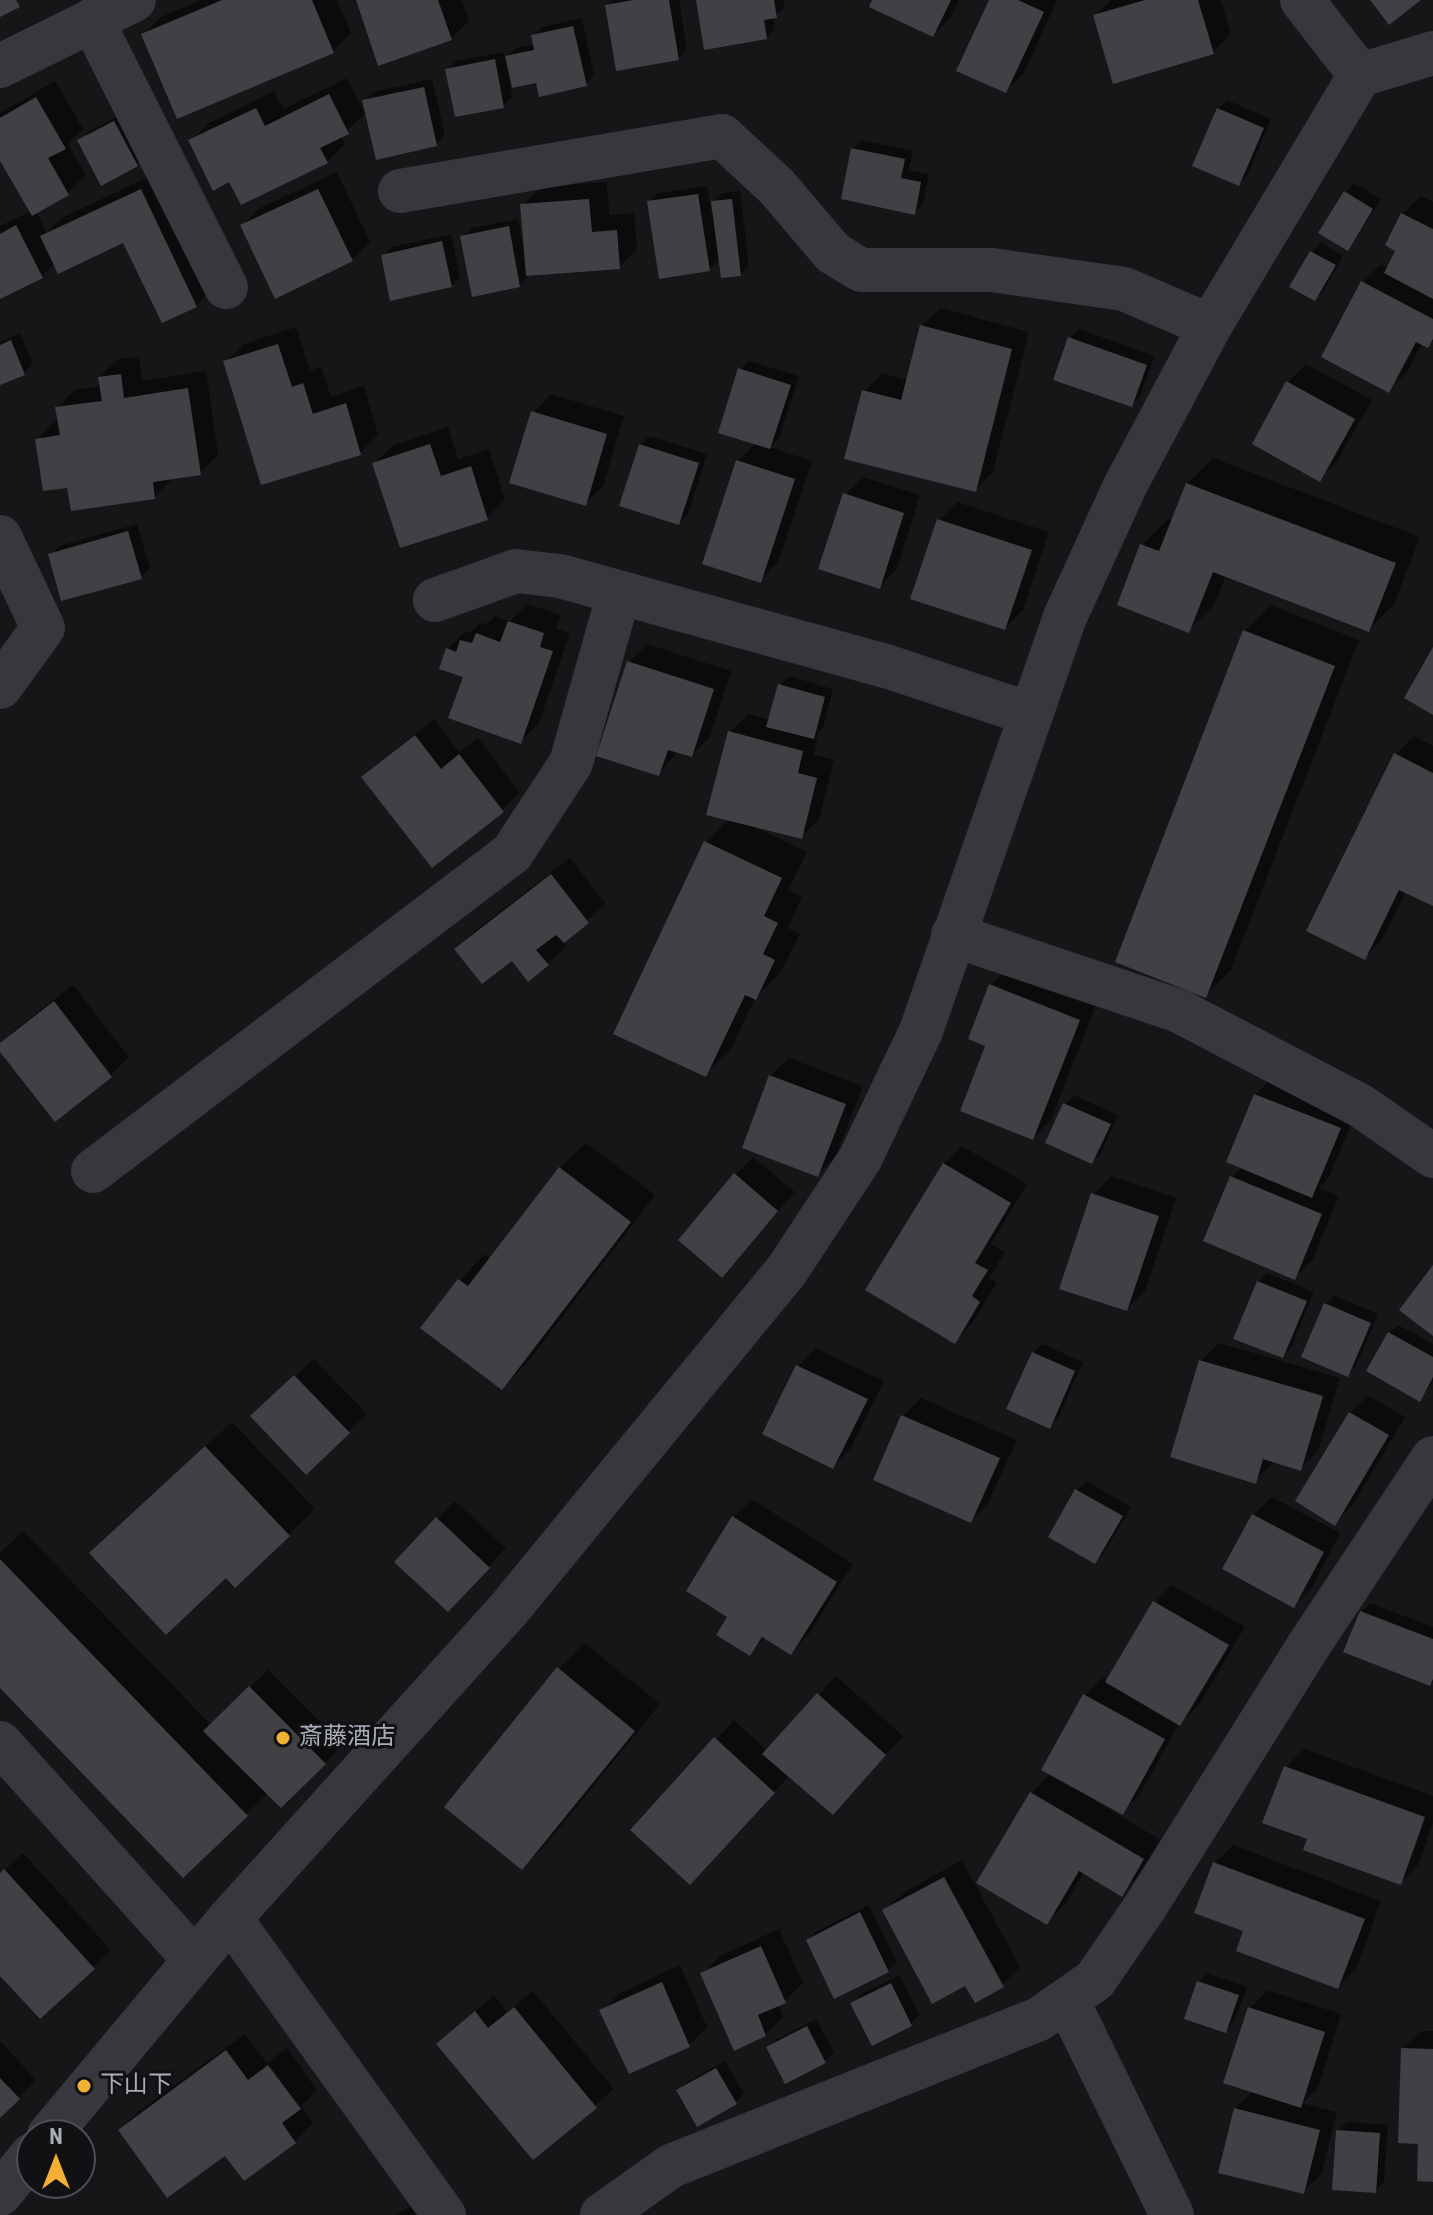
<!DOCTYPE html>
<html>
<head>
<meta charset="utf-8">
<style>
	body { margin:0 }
	#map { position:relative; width:1433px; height:2215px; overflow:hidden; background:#161618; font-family:"Roboto Condensed",sans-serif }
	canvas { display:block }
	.north { position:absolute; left:16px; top:2119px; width:80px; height:80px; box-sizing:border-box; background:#111113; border:2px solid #4d4f55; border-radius:50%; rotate:0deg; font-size:22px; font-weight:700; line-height:32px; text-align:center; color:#a8adb8 }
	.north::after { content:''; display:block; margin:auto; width:28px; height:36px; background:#f2b134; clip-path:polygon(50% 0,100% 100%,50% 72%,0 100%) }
</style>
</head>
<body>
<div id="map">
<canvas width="1433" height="2215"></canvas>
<div class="north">N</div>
</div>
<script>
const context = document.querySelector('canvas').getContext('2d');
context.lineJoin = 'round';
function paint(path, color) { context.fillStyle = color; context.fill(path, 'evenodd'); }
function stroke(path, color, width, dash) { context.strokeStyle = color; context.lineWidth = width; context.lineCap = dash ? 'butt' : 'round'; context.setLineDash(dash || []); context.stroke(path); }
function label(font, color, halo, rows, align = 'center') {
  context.font = font + ' "Roboto Condensed","Noto Sans JP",sans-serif'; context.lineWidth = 6; context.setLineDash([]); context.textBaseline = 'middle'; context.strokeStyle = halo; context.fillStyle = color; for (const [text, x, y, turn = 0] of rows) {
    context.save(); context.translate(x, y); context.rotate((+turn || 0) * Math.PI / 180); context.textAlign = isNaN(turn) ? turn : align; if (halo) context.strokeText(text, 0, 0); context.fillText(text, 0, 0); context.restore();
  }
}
const shadow = new Path2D(`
	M201 0H337L351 33 333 51 143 35 161 17Z
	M358 0H462L469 21 451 39Z
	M613 0H679L687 50 678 59 607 5Z
	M698 0H783L785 8 773 17 775 29 766 38Z
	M874 0H959L951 17 933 35Z
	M991 0H1057L1024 73 1006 91Z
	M1111 0H1221L1231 34 1213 52 1095 16Z
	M582 18 594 75 586 84 537 80 510 86 512 97 503 106 447 70 456 61 503 52 505 59 516 48 535 44 533 36 542 27Z
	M347 78 365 114 341 136 345 144 327 162 230 180 191 141 209 123 274 91 283 109Z
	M432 79 445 135 436 144 364 101 373 92Z
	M55 81 83 129 68 144 86 175 68 193 36 211 47 233 61 218 159 172 214 288 196 306 124 241 55 263 42 276 0 297V226L31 211 0 157V113Z
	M1227 100 1271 119 1248 174 1239 183 1218 109Z
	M123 114 145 155 137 164 80 141 88 132Z
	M862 140 913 151 909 170 929 174 923 204 914 213 853 149Z
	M337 172 370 242 352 260 242 226 260 208Z
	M606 182 610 215 634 213 637 249 619 267 528 274V277L519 286 463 237 472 228 518 219 523 246H526L522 205 541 187Z
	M1354 183 1381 199 1356 239 1348 248 1345 192Z
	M707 186 711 212H715L713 202 722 193 740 191 749 265 740 274 720 258 710 269 649 202 658 193Z
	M1421 196 1433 202V341L1428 346 1422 343 1407 372 1389 390 1363 282 1381 264 1388 268 1398 250 1403 214Z
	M451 234 460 277 451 286 383 256 392 247Z
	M1321 243 1343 256 1324 290 1315 299 1292 287 1312 252Z
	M940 308 1029 332 993 472 975 490 864 392 882 373 908 380 922 326Z
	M296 327 310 371 321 366 331 397 364 386 378 435 360 453 262 483 226 362 244 344Z
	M1079 329 1155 356 1140 396 1132 405 1070 338Z
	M20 333 33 364 24 373 0 383V342Z
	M139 357 142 381 206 371 218 455 200 473 172 479 154 497 68 486 37 440 55 421H59L57 408 75 390 101 386 100 377 118 359Z
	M749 361 799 376 779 438 770 447 812 461 778 562 760 581 738 461 756 443 740 369Z
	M1306 364 1372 400 1337 461 1320 479 1288 382Z
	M551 394 624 416 603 486 585 504 533 413Z
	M448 427 458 459 489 449 505 500 487 518 374 464 392 446Z
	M649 436 707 454 688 514 679 523 640 445Z
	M1213 458 1420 537 1394 604 1368 630 1226 575 1214 605 1188 631 1142 545 1168 519 1173 521 1187 484Z
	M863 477 920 495 897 569 879 587 845 495Z
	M957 502 1049 532 1023 610 1005 628 939 520Z
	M137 524 150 568 141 577 51 555 59 546Z
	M527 604 561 615 556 629 570 633 539 723 521 741 465 676 448 649 466 631 470 633 480 623 487 624 495 616 510 621Z
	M1271 605 1359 640 1231 970 1205 996 1245 631Z
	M647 644 731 671 710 737 692 755 678 751 659 774 599 755 629 662Z
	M789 676 833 689 823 728 818 733 814 755 834 760 819 819 801 837 755 825 754 827 807 852 788 890 802 897 788 928 800 934 781 972 755 998 731 1049 705 1074 706 843 729 819 730 732 748 714 770 720 780 685Z
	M434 719 459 752 478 738 520 793 502 810 364 777 382 760Z
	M1414 736 1433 746V904L1406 891 1382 940 1364 958 1396 754Z
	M570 858 606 904 562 942 566 946 548 964 457 949 475 931Z
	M1009 967 1097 1002 1051 1120 1033 1138 988 1045 991 985Z
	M73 985 129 1057 111 1075 55 1119 0 1049V1045L16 1029Z
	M789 1058 863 1086 836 1156 818 1174 770 1076Z
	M1273 1077 1357 1110 1329 1177 1319 1188 1339 1196 1313 1259 1295 1277 1206 1240 1232 1177 1242 1167 1255 1095Z
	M1074 1095 1118 1115 1101 1153 1092 1162 1065 1104Z
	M586 1143 655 1195 528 1362 502 1387 423 1328 460 1280 485 1254 491 1259 560 1168Z
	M962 1146 1027 1184 991 1244 1005 1252 989 1278 997 1283 972 1323 955 1341 944 1164Z
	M753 1157 795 1192 722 1275 735 1175Z
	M1111 1176 1176 1198 1145 1291 1127 1309 1093 1195Z
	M1267 1273 1314 1292 1291 1347 1283 1356 1258 1282Z
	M1334 1295 1378 1314 1356 1366 1347 1375 1326 1304Z
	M1398 1325 1433 1344V1381L1419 1399 1389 1333Z
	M1219 1343 1340 1378 1318 1451 1300 1469 1274 1461 1255 1481 1201 1361Z
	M1042 1344 1083 1362 1058 1418 1049 1426 1033 1353Z
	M816 1348 884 1381 851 1448 833 1466 798 1366Z
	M314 1359 367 1414 306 1472 271 1398Z
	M1368 1395 1405 1417 1353 1505 1335 1523 1350 1413Z
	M921 1398 1017 1440 988 1503 970 1521 903 1416Z
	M232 1422 315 1509 235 1585 226 1575 118 1527Z
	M1086 1481 1131 1507 1104 1553 1095 1562 1051 1536 1077 1490Z
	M1272 1497 1340 1533 1312 1587 1294 1605 1254 1515Z
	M752 1499 853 1564 809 1634 791 1652 766 1637 749 1653 730 1616 734 1517Z
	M455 1501 506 1548 448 1609 437 1519Z
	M23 1531 211 1725 268 1670 343 1745 281 1806 268 1793 183 1875 0 1685V1553Z
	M1172 1585 1245 1627 1198 1706 1179 1724 1140 1794 1122 1812 1096 1798 1095 1801 1161 1840 1139 1876 1121 1894 1084 1872 1065 1904 1047 1922 978 1882 1032 1793 1051 1773 1044 1770 1085 1695 1103 1677 1109 1680 1154 1603Z
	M1370 1603 1433 1627V1681L1430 1684 1361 1612Z
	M584 1643 660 1704 548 1842 522 1868 559 1669Z
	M836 1676 903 1736 850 1794 790 1775 708 1864 633 1830 734 1720 767 1751Z
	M1304 1749 1433 1796V1823L1418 1865 1400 1883 1310 1838 1286 1767Z
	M1233 1845 1381 1901 1356 1969 1338 1987 1246 1930 1215 1863Z
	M23 1853 111 1950 93 1968 0 1973V1874Z
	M962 1860 1020 1967 1002 1985 966 1983 885 1911 903 1893Z
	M869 1905 897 1962 888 1971 808 1940 817 1931Z
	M779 1929 803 1983 785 2001 778 2004 783 2017 765 2035 702 1974 720 1956Z
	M680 1965 707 2027 689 2045 630 2072 602 2011 620 1993Z
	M1207 1973 1247 1987 1234 2022 1225 2031 1199 1982Z
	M900 1975 919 2015 911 2024 853 2003 861 1994Z
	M1268 1990 1341 2014 1318 2088 1302 2103 1337 2112 1321 2174 1303 2192 1235 2109 1254 2090 1250 2008Z
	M533 1991 614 2089 533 2158 438 2044 494 1995 507 2012Z
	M816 2019 834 2052 825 2061 786 2081 768 2047 777 2039Z
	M1421 2031H1433V2180L1420 2142 1402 2049Z
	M245 2034 267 2063 287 2048 317 2090 301 2106 313 2123 295 2141 244 2179 225 2153 120 2130 138 2112Z
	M0 2041 36 2080 0 2115Z
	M725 2061 744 2093 736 2102 679 2090 687 2082Z
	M1347 2122 1388 2125 1384 2182 1375 2191 1338 2131Z
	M413 2205 419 2215H397Z`);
const building = new Path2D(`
	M0 0H16L20 7 0 17Z
	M222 0H312L334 53 177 119 141 34Z
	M356 0H438L452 40 378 66Z
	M633 0H669L679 60 616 71 605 5Z
	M696 0H774L777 18 764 20 767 39 704 50Z
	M872 0H951L933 37 869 7Z
	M989 0H1018L1044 12 1006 93 956 71Z
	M1145 0H1198L1214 54 1113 84 1093 15Z
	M1370 0H1421L1389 25Z
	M573 26 587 86 539 97 536 83 512 88 505 56 534 50 531 35Z
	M495 59 504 108 455 117 445 69Z
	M424 87 437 146 376 160 362 100Z
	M329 94 349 134 320 148 328 163 241 205 229 182 213 191 188 140 256 108 265 126Z
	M36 97 66 149 48 158 69 195 32 216 0 161V118Z
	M1217 108 1264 128 1239 186 1192 166Z
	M114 121 138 166 101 186 77 140Z
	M851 148 905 159 901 178 921 182 915 215 841 199Z
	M141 189 197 307 162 323 123 243 58 274 40 236Z
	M318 189 353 261 275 299 240 225Z
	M1344 191 1373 209 1348 251 1318 233Z
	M698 194 710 271 659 279 647 201Z
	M589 199 592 232 617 230 620 269 526 276 520 204Z
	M732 199 741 276 721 278 711 201Z
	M1401 213 1433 229V299L1384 273 1395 251 1385 245Z
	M16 225 43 278 0 299V234Z
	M509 226 520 287 472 297 460 236Z
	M442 241 452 287 390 301 381 255Z
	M1310 251 1336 265 1315 301 1289 287Z
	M1361 281 1433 319V339L1428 348 1416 342 1389 393 1321 357Z
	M920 325 1012 349 976 492 844 459 862 390 901 400Z
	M1068 337 1147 365 1132 407 1053 380Z
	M11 340 25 375 0 385V345Z
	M278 344 292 387 303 383 313 414 346 403 361 455 261 485 223 361Z
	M738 368 791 385 770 449 718 433Z
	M121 374 124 398 188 388 201 475 153 482 155 499 71 511 67 488 43 491 35 439 60 435 55 407 102 401 98 377Z
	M1286 381 1355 419 1320 482 1252 444Z
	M531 411 607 434 586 506 509 483Z
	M430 444 441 476 471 466 488 520 400 548 372 463Z
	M639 444 699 463 679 525 619 506Z
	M736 460 795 479 761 583 702 564Z
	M1186 483 1396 563 1369 632 1213 572 1189 633 1117 605 1140 544 1159 551Z
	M843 493 904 513 880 589 818 569Z
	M937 519 1032 550 1005 630 910 599Z
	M128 531 142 579 61 601 48 554Z
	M508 621 544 633 540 647 553 651 521 744 448 718 463 677 439 669 446 648 456 652 460 640 472 643 476 633 500 642Z
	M1243 630 1335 666 1206 998 1115 962Z
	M1433 647V715L1404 698Z
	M627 661 714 689 692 757 668 750 659 776 596 756Z
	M778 684 825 697 814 739 766 727Z
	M728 731 803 751 798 773 817 778 802 839 706 815Z
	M415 735 441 769 459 754 504 812 432 868 361 777Z
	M1394 753 1433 773V906L1399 890 1365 960 1306 931Z
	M704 841 782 878 764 916 778 923 763 954 775 960 756 1000 745 995 706 1077 613 1034Z
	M551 874 589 923 564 943 556 935 536 950 549 965 528 982 512 961 482 984 454 949Z
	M989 984 1080 1020 1033 1140 960 1111 985 1046 968 1039Z
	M54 1001 112 1077 55 1122 0 1052V1043Z
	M769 1075 846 1104 818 1177 742 1148Z
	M1254 1094 1341 1128 1312 1198 1226 1162Z
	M1063 1103 1111 1124 1092 1164 1045 1143Z
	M943 1163 1011 1203 975 1263 988 1270 972 1296 980 1302 955 1344 865 1290Z
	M559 1167 631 1222 502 1390 420 1328 458 1279 468 1286Z
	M734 1173 778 1211 722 1278 678 1240Z
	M1230 1176 1322 1214 1295 1280 1203 1241Z
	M1091 1193 1159 1216 1127 1311 1059 1289Z
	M1433 1265V1336L1399 1310Z
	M1257 1281 1307 1301 1283 1358 1233 1339Z
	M1324 1303 1371 1323 1348 1377 1301 1357Z
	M1388 1332 1433 1357V1377L1420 1402 1366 1371Z
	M1032 1352 1075 1371 1050 1429 1006 1409Z
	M1199 1360 1323 1396 1301 1471 1263 1459 1256 1484 1170 1457Z
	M796 1365 868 1399 833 1469 762 1434Z
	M294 1375 350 1433 306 1475 250 1416Z
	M1349 1412 1389 1435 1335 1526 1295 1501Z
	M901 1415 1000 1458 971 1523 873 1480Z
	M205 1446 290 1536 235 1588 226 1578 166 1635 89 1553Z
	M1075 1489 1123 1516 1095 1564 1048 1537Z
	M1252 1514 1324 1552 1294 1608 1222 1569Z
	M732 1516 837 1582 791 1655 762 1637 750 1656 716 1635 727 1617 686 1591Z
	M436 1517 490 1568 448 1612 394 1562Z
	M0 1559 248 1816 183 1878 0 1688Z
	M1153 1601 1229 1645 1180 1726 1105 1682Z
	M1360 1611 1433 1639V1679L1430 1686 1343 1652Z
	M557 1667 635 1731 522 1870 444 1807Z
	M249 1686 326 1764 281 1808 203 1731Z
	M817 1693 886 1755 833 1815 762 1754Z
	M1083 1694 1165 1739 1123 1815 1041 1770Z
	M714 1737 775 1793 690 1885 630 1830Z
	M1284 1766 1425 1817 1401 1885 1303 1850 1307 1839 1262 1823Z
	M1030 1792 1144 1859 1122 1897 1079 1871 1047 1925 976 1883Z
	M1213 1862 1365 1919 1338 1989 1236 1951 1243 1931 1194 1913Z
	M4 1869 95 1969 40 2019 0 1976V1873Z
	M944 1877 1004 1987 975 2003 965 1986 932 2004 882 1910Z
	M860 1912 889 1972 834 1999 806 1940Z
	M761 1946 786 2003 758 2015 766 2036 734 2051 700 1973Z
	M1197 1981 1239 1995 1226 2033 1184 2019Z
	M662 1982 690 2047 629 2074 599 2010Z
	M891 1983 912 2026 872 2046 850 2003Z
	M514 2007 597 2108 533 2160 436 2044 475 2011 488 2028Z
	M1248 2007 1325 2032 1301 2108 1223 2083Z
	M807 2026 826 2063 785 2084 766 2047Z
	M1401 2048 1433 2049V2182L1417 2181 1418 2144 1398 2143Z
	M226 2050 248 2080 268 2065 301 2109 282 2123 296 2143 244 2181 225 2156 167 2198 118 2130Z
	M716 2068 737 2104 697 2127 676 2090Z
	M0 2078 20 2099 0 2118Z
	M1234 2108 1320 2130 1304 2194 1218 2173Z
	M1336 2130 1380 2133 1376 2193 1332 2190Z`);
const minor = new Path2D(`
	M1302 0 1360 75
	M92 20 226 287
	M0 66 134 0
	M400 191 722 136 777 187 833 253 861 270H992L1124 289 1210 326
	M0 537 43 628 0 687
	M435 600 516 571 560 576 889 667 1030 714
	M953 935 1179 1011 1361 1106 1433 1156
	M93 1171 512 853 571 763 619 593
	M0 1743 195 1960
	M230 1918 444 2215
	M1067 2000 1172 2215
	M49 2135 230 1918 508 1610 787 1270 860 1159 921 1031 1065 617 1125 486 1210 326 1360 75 1433 53
	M0 2194 32 2155
	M602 2215 671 2166 1039 2019 1095 1980 1145 1907 1309 1645 1433 1458`);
const markers = [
	[283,1738,8,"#f2b134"],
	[84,2086,8,"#f2b134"]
];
const poiNames = [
	["斎藤酒店",299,1738],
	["下山下",100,2086]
];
paint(shadow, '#0007');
paint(building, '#404145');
stroke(minor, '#37383d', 44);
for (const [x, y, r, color] of markers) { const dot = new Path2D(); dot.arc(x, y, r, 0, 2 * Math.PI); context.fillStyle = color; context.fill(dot); stroke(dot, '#111113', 3); }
label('24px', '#a8adb8', '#111113', poiNames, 'left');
</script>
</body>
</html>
